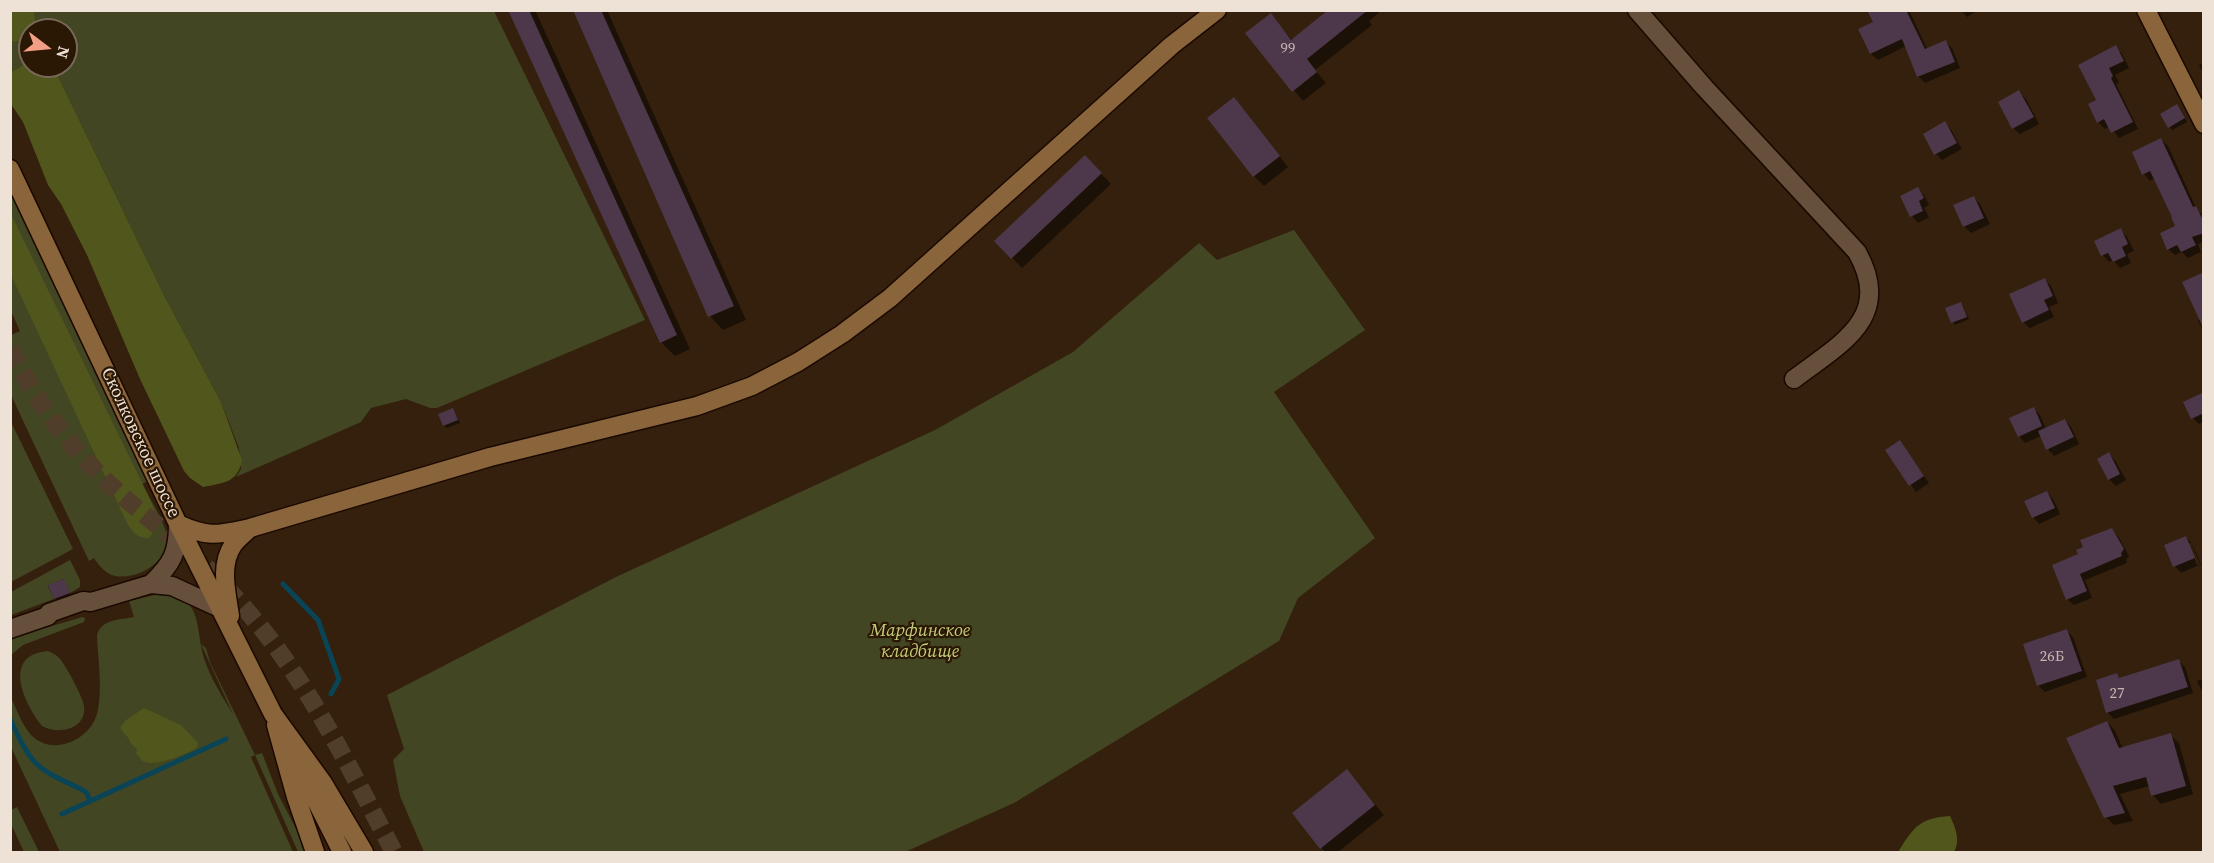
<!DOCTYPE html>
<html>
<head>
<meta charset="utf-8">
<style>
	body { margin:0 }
	#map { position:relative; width:2214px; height:863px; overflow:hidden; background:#34200c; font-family:"Source Serif 4",serif }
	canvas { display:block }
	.frame { position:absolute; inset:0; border:12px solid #eee1d5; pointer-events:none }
	.north { position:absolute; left:18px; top:18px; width:60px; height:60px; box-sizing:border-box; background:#2a1704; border:2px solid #786858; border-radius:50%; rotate:106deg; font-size:16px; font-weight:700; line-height:24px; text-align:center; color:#eee1d5 }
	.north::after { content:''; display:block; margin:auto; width:21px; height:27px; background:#f39f85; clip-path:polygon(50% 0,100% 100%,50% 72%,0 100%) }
</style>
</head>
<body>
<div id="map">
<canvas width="2214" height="863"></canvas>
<div class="frame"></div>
<div class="north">N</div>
</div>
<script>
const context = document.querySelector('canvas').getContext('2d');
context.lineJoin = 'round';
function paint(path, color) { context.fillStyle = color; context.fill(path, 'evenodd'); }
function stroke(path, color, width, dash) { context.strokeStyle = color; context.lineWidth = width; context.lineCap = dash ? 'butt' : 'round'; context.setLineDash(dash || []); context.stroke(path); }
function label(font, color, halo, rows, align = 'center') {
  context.font = font + ' "Source Serif 4",serif'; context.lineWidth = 4.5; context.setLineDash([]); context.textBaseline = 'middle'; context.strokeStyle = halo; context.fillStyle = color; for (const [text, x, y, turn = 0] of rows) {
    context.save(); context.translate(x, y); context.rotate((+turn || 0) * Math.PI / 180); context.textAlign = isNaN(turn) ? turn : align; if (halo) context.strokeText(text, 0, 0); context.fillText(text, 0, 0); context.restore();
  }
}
const green = new Path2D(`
	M34 11H494L645 320 437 408H430L406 399 371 408 361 422 236 477 241 469 239 448 221 402 164 295 53 66H66V30H35Z
	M30 36V57L20 67 11 72V42L23 41Z
	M10 192 148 481 142 484C149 498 167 524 167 539 167 563 137 580 115 576 106 574 99 566 94 558L89 561 11 395V335L20 331 11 311Z
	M1294 230 1365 330 1274 392 1375 538 1298 598 1279 641 1014 803 905 852H424L400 796 393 760 404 749 387 695 616 577 935 430 1073 352 1199 243 1217 260Z
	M10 420 73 549 11 582H10Z
	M70 560 80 580V587L70 593 63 579 48 586 54 599 11 615V592Z
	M163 593C204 595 195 632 205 661 211 679 223 698 233 714L201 644 206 648 210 662 255 755 262 753 278 794 308 852H298L255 755 251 757 293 852H60L11 747 10 696C17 709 24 732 37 740 59 754 90 738 97 714 103 692 98 659 97 636 100 619 120 620 134 617L129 601Z
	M82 617 85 618 84 622 23 645 11 655V638C34 630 58 625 82 617Z
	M48 651C52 653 57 655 60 659 66 666 83 697 84 706 87 730 57 735 42 726 24 703 1 655 48 651Z
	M17 807 39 852H24L11 824V810Z`);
const forest = new Path2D(`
	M11 10 34 11 36 29 30 30V36L23 41 11 42Z
	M30 57V66H53L164 295 221 402 242 460C238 483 223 483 203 487L190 478 184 471 140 379 87 255 61 204 48 185 23 122 11 104V72L20 67Z
	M10 212 149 497 160 524 149 538C137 538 133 533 127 523L11 275Z
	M144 708 181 725 198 743 197 748C187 754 154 768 143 761 140 760 139 756 136 754L137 749 131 744 129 739 120 728 126 720Z
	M1950 816C1955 827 1961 840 1954 852H1898C1914 827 1919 818 1950 816Z`);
const shadow = new Path2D(`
	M509 10H535L690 349 675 356 661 342Z
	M575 10H607L746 320 723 330 710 316Z
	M1331 10H1382L1369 21 1372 25 1315 70 1326 83 1303 101 1247 34 1270 15 1293 41Z
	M1873 10H1909L1927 49 1946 42 1952 48 1960 68 1925 83 1918 76 1906 46 1878 60 1871 54 1860 30 1875 23Z
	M1961 10H1978L1967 17Z
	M2116 47 2122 54 2129 68 2115 75 2119 83 2116 84 2138 129 2119 138 2110 126 2105 129 2098 122V101Z
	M2204 63V75L2199 65Z
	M2019 92 2026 99 2039 124 2020 134 2013 128Z
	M1234 99 1288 167 1264 186 1254 176Z
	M2180 109 2187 122 2172 130 2162 115Z
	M1945 123 1951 130 1962 149 1942 160 1936 154Z
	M2161 140 2168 146 2196 208 2204 217V242L2198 244 2201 252 2188 258 2182 252 2175 255 2168 249 2177 227 2155 178 2150 181 2144 174Z
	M1085 157 1111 184 1022 268 996 241Z
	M1918 189 1924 195 1929 205 1924 208 1929 217 1918 223 1912 216Z
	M1973 197 1980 204 1990 224 1971 233 1965 227 1955 206Z
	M2121 230 2127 237 2134 251 2127 254 2131 263 2120 268 2113 260 2109 262 2103 255 2096 242Z
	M2204 274V332L2198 320 2200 319Z
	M2045 280 2051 286 2058 303 2049 307 2054 317 2030 328 2023 322Z
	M1961 303 1969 319 1955 325 1953 322Z
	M2204 394V422L2199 424 2193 418Z
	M453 409 460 423 447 428 444 426Z
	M2034 409 2040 415 2046 429 2065 420 2071 427 2079 444 2054 456 2048 449 2041 436 2025 443 2019 436Z
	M1900 442 1929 483 1916 492 1887 451Z
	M2109 454 2115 460 2126 480 2116 486 2109 479Z
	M2047 492 2053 499 2060 514 2039 524 2033 517Z
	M2112 530 2118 536 2129 556 2126 560 2127 563 2085 580 2092 598 2074 605 2067 599 2079 555Z
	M2186 537 2192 544 2201 564 2181 573 2175 566 2166 546ZM2188 543H2191L2200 564 2197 565Z
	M63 580 71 596 58 601 55 598Z
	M2067 631 2073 637 2087 677 2045 692 2038 685Z
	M2179 661 2185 667 2193 693 2114 719 2107 712 2117 675 2120 679Z
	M2204 679V695L2197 681Z
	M2107 722 2115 731 2123 749 2170 735 2179 743 2193 794 2161 804 2153 795 2149 786 2120 794 2133 821 2114 825 2106 817Z
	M1347 771 1384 815 1338 852H1326L1321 848Z`);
const stream = new Path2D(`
	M283 584 318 620 339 679 331 694
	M10 719C32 766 35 768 81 789L87 793 90 801
	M62 814 226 739`);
const building = new Path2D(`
	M508 10H529L677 335 660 343Z
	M573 10H601L734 306 708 317Z
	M1328 10H1368L1307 59 1317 72 1292 92 1245 33 1271 13 1291 40Z
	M1867 10H1906L1925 49 1946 40 1955 62 1917 77 1902 39 1870 54 1858 29 1873 22Z
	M2116 45 2124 61 2109 68 2113 76 2111 78 2133 122 2111 133 2104 119 2097 123 2088 104 2096 100 2078 65Z
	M2019 90 2034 117 2012 129 1998 102Z
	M1234 97 1280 156 1253 177 1207 118Z
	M2177 104 2185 118 2168 128 2160 114Z
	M1945 121 1957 143 1934 155 1923 134Z
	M2161 138 2193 207 2196 206 2204 222V233L2192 237 2196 245 2181 252 2177 245 2167 250 2160 233 2175 226 2171 217H2172L2150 171 2142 175 2132 152Z
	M1085 155 1102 173 1011 259 994 241Z
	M1918 187 1924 198 1919 201 1923 211 1910 217 1900 196Z
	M1974 196 1984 218 1963 227 1953 205Z
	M2121 228 2128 244 2122 247 2126 256 2113 262 2108 253 2101 256 2094 241Z
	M2204 272V330L2182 282Z
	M2045 278 2053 296 2044 300 2049 310 2022 323 2009 294Z
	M1961 302 1967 317 1951 323 1945 308Z
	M2204 392V413L2191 419 2183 402Z
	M2034 407 2042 426 2018 437 2009 418Z
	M453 408 458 420 443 426 438 414Z
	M2065 419 2074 437 2046 450 2038 431Z
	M1900 440 1924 476 1909 486 1885 450Z
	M2109 452 2120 474 2108 480 2097 459Z
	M2047 491 2055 508 2032 518 2024 501Z
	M2112 528 2124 549 2121 553 2122 556 2080 574 2087 591 2066 600 2052 565 2078 554 2076 550 2083 547 2080 540Z
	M2186 536 2195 558 2173 567 2164 545Z
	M64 579 70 593 54 599 48 585Z
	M2067 629 2082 671 2037 686 2023 644Z
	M2179 659 2188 687 2106 713 2096 680 2117 673 2119 678Z
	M2107 721 2119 748 2171 733 2186 786 2151 796 2146 777 2113 786 2125 813 2104 818 2066 738Z
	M1347 769 1375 805 1320 849 1292 813Z`);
const streetTunnel = new Path2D(`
	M10 348C34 397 63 439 102 477 135 510 174 536 208 569 219 579 229 591 239 602 306 675 348 766 394 852`);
const street = new Path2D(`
	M1637 10 1704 87 1857 252C1894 318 1840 344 1794 379
	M151 584C172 564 178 553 178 524
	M10 629 48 616 49 613 83 601 91 602 151 584 172 586 220 608`);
const secondary = new Path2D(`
	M2146 10 2204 124
	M10 169 178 524 273 714 323 783 364 852
	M178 524C209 538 217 535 250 528L490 457 697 406 752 386 798 362 842 334 890 298 1172 45 1217 10
	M230 616C227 593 219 566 233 545 237 539 245 533 250 528
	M276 725 296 797 315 852
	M295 759 342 852`);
const numberNames = [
	["99",1288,49],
	["26Б",2052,657],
	["27",2117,694]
];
const streetNames = [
	["Сколковское шоссе",140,443,65]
];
const parkNames = [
	["Марфинское",920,631],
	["кладбище",920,652]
];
paint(green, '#424623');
paint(forest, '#50561c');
paint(shadow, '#0007');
stroke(stream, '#094557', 5);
paint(building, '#4d374a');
stroke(streetTunnel, '#503d2a', 18, [18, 9]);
stroke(street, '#1b0900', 21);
stroke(secondary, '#1b0900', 21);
stroke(street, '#67503b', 18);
stroke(secondary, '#8a643b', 18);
label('15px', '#c6b6b2', null, numberNames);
label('18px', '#eee1d5', '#2a1704', streetNames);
label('italic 18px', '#c4ce79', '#2a1704', parkNames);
</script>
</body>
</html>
